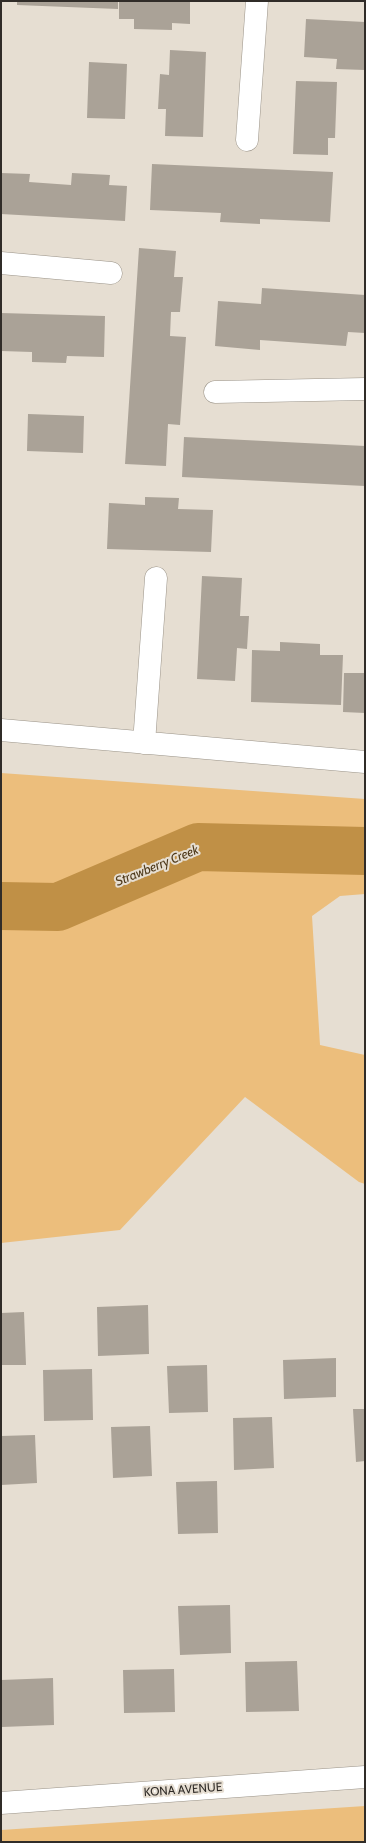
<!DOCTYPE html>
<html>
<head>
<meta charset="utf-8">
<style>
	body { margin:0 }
	#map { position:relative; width:366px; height:1843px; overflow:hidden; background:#e6ded2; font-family:Cabin,sans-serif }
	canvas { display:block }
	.frame { position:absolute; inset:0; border:2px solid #302c28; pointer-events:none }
</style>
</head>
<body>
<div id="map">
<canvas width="366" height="1843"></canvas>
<div class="frame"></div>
</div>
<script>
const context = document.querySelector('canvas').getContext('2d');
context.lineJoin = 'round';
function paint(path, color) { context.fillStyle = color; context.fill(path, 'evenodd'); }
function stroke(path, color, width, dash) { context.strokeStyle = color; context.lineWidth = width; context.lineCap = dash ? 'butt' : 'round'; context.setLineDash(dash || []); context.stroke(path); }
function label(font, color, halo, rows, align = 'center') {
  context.font = font + ' Cabin,sans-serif'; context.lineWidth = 4; context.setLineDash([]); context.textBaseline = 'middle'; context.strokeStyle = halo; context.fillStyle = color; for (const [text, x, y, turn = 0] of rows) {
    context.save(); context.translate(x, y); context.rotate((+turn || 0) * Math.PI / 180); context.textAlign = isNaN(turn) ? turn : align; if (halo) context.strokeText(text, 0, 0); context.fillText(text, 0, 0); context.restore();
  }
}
const green = new Path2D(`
	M1 773 365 799V894L340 896 312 916 320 1045 365 1055V1184L359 1182 245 1097 120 1230 1 1243Z
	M365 1806V1842H1V1830Z`);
const river = new Path2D(`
	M1 906 58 907 198 847 365 851`);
const building = new Path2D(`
	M17 1H118V9L17 5Z
	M119 1H190V24L172 23V30L134 29V19H119Z
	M306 19 365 22V70L336 69 337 59 304 57Z
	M170 50 206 52 203 137 165 136 166 109H158L160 74 169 75Z
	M89 62 127 64 125 119 87 118Z
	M296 81 337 82 335 138H328V155L293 154Z
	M152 164 333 172 330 222 260 219V224L220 222 221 213 150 210Z
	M1 173 30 174 29 182 71 185 72 173 110 175 109 185 127 186 125 221 1 214Z
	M139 248 176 251 174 277H183L180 312H171L170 336 186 337 180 425 168 424 166 466 125 464Z
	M262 288 365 295V333L348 332 346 346 260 340V350L215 346 218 301 261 304Z
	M1 313 105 316 104 357 67 356 66 363 32 362V352L1 351Z
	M28 414 84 416 83 453 27 451Z
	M184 437 365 446V486L182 477Z
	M145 497 179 498 178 509 213 510 211 552 107 549 109 503 145 505Z
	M202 576 242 578 240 616H249L247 649 237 648 235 681 197 679Z
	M280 642 320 644V655H343L341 705 251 702 252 650 280 651Z
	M344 673H365V713L343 712Z
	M148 1305 149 1354 98 1356 97 1307Z
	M24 1312 26 1365H1V1313Z
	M336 1358V1397L284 1399 283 1360Z
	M207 1365 208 1412 169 1413 167 1366Z
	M92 1369 93 1420 44 1421 43 1370Z
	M353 1409H365V1461L356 1462Z
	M272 1417 274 1468 234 1470 233 1418Z
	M150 1426 152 1476 113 1478 111 1427Z
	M35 1435 37 1483 1 1485V1436Z
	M217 1481 218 1533 178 1534 176 1482Z
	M230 1605 231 1653 180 1655 178 1606Z
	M297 1661 299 1711 246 1712 245 1662Z
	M174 1669 175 1712 124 1713 123 1670Z
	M53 1678 54 1725 2 1727 1 1680Z`);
const street = new Path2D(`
	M247 140 257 1
	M1 263 111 273
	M215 392 365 389
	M1 730 365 762
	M144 743 156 578
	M1 1803 365 1777`);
const streetNames = [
	["KONA AVENUE",183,1790,-4]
];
const waterNames = [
	["Strawberry Creek",157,866,-22]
];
paint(green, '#ecbe7c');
stroke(river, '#c09046', 48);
paint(building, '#aaa297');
stroke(street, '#9a9388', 23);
stroke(street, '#fff', 22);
label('12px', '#302c28', '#e6ded2', streetNames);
label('italic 13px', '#4f3a1b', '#e6ded2', waterNames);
</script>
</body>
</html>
